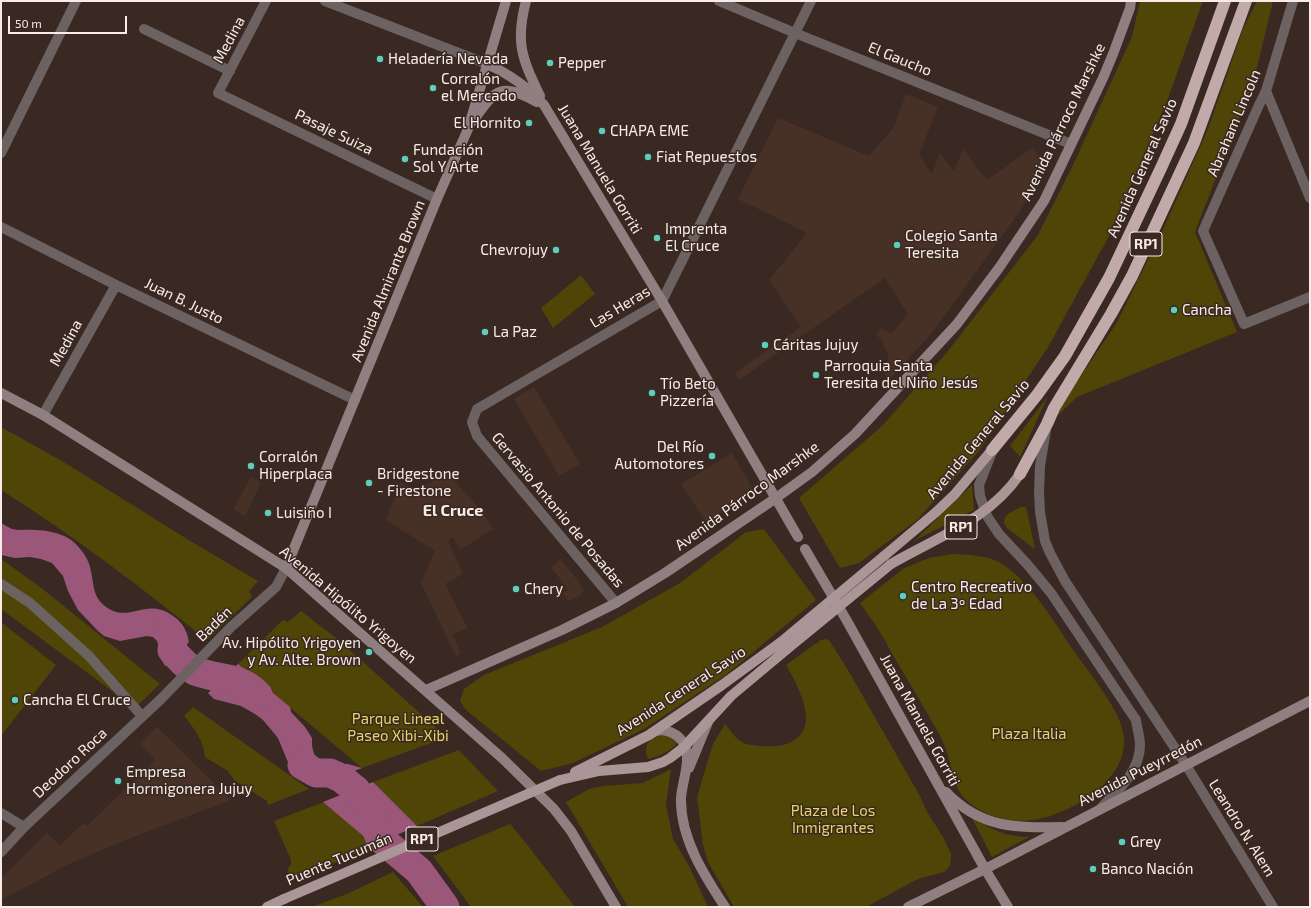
<!DOCTYPE html>
<html>
<head>
<meta charset="utf-8">
<style>
	body { margin:0 }
	#map { position:relative; width:1311px; height:908px; overflow:hidden; background:#3a2922; font-family:"Exo 2",sans-serif }
	canvas { display:block }
	.frame { position:absolute; inset:0; border:2px solid #f7ece7; pointer-events:none }
	.scale { position:absolute; left:8px; top:16px; width:119px; height:18px; box-sizing:border-box; border:2px solid #f7ece7; border-top:0; padding-left:5px; font-size:12px; line-height:14px; white-space:nowrap; color:#f7ece7; -webkit-text-stroke:3px #3a2922; paint-order:stroke }
</style>
</head>
<body>
<div id="map">
<canvas width="1311" height="908"></canvas>
<div class="frame"></div>
<div class="scale">50 m</div>
</div>
<script>
const context = document.querySelector('canvas').getContext('2d');
context.lineJoin = 'round';
function paint(path, color) { context.fillStyle = color; context.fill(path, 'evenodd'); }
function stroke(path, color, width, dash) { context.strokeStyle = color; context.lineWidth = width; context.lineCap = dash ? 'butt' : 'round'; context.setLineDash(dash || []); context.stroke(path); }
function label(font, color, halo, rows, align = 'center') {
  context.font = font + ' "Exo 2",sans-serif'; context.lineWidth = 3; context.setLineDash([]); context.textBaseline = 'middle'; context.strokeStyle = halo; context.fillStyle = color; for (const [text, x, y, turn = 0] of rows) {
    context.save(); context.translate(x, y); context.rotate((+turn || 0) * Math.PI / 180); context.textAlign = isNaN(turn) ? turn : align; if (halo) context.strokeText(text, 0, 0); context.fillText(text, 0, 0); context.restore();
  }
}
const built = new Path2D(`
	M906 94 938 107 919 155 932 174 940 153 954 171 963 149 987 180 1032 148 1048 165 1022 208 932 333 890 379 881 370 887 362 888 353 883 344 884 342 878 337 877 333 879 330 883 329 891 334 908 314 885 278 739 380 735 373 801 327 769 280 807 233 738 199 778 118 869 156 894 127Z
	M534 387 580 464 559 476 514 399Z
	M732 453 751 486 747 497 706 522 681 484Z
	M446 471 483 513 493 529 460 550 453 537 448 541 463 574 445 584 467 628 453 635 461 653 456 656 421 583 435 551 386 520 401 481 414 496Z
	M251 477 261 482 245 517 233 509Z
	M561 559 584 589 581 595 568 601 563 593 568 590 551 567Z
	M157 727 231 800 128 839 73 862 1 900V878L47 833 60 846 83 823 87 826 155 760 140 744Z`);
const green = new Path2D(`
	M1140 1H1203L1167 101 1108 238 1048 347 978 452 917 520 859 563 840 568 799 498 882 426 948 351 1038 235 1073 165 1132 37Z
	M1257 1H1273L1254 80 1195 232 1237 332 1077 397 1053 420 1067 396 1116 324 1161 234 1208 129 1243 29Z
	M581 275 595 294 553 328 541 308Z
	M1048 396 1020 457 1010 446Z
	M1 427 62 461 187 539 258 581 249 591 252 597 207 640C140 587 73 535 1 490Z
	M972 485 974 510 914 541Z
	M1021 507H1026L1035 549 1007 528 1004 523 1005 517 1009 513Z
	M764 529 816 600 727 674 644 729 573 763 541 771 466 710 460 701 464 689 484 675 602 627 680 583 746 532Z
	M953 554C969 555 990 555 1004 565 1034 586 1055 624 1076 654 1089 672 1103 690 1114 709 1120 720 1125 733 1124 745 1121 785 1068 815 1033 820 1010 824 981 815 965 799 951 784 952 762 944 744 941 736 936 729 932 722 923 706 914 690 904 674 894 658 886 641 876 626 871 618 865 611 860 603L904 568 929 558Z
	M1 559 39 586 160 684 135 708 1 609Z
	M301 611 341 642 433 725 443 735 442 739 362 768 238 664 283 620 288 622Z
	M1 622 56 665 1 736Z
	M825 639 829 640 848 670 920 796 926 810 943 837 951 854V860L950 866 944 872 918 879 866 907H734L708 862 703 845 697 797 713 744 725 724C730 730 735 738 742 742 746 745 754 745 760 746 779 748 805 744 806 719 806 700 795 681 786 665L821 640Z
	M193 707 309 789 268 805 267 801 234 780 228 771 205 757C204 742 194 728 184 716Z
	M666 735 675 740 677 743C669 752 660 756 648 759 642 742 651 737 666 735Z
	M459 750 498 791 417 826 373 782Z
	M671 769 666 805 673 839 690 868 708 907H628L566 802 589 789 603 786 643 783Z
	M324 802 374 845 336 862 289 879 288 868 291 864V860L274 821Z
	M972 818C990 829 1007 837 1029 837L992 857Z
	M510 824 529 847 575 907H471L433 856Z
	M393 872 423 907 314 906 347 894Z`);
const water = new Path2D(`
	M1 523C4 525 8 527 12 529 20 531 28 529 36 530 45 530 60 533 68 538 77 543 88 557 90 567 95 586 91 599 111 610 133 621 149 595 177 619 184 625 188 634 189 643L167 669 158 654V644L157 641 153 637 147 636 120 641 104 636 98 631 78 610 68 591 63 576 52 563 41 559 30 557 15 558 1 555Z
	M238 664 290 707 291 712 305 727 312 738V746L314 754 320 760 328 764H348L362 768 314 787 294 769 287 760 278 738 263 720 255 714 241 706 214 699 208 693Z
	M373 782 417 826 374 845 323 802Z
	M417 862C441 875 448 883 460 907H434L425 893 402 869Z`);
const pier = new Path2D(`
	M191 640 192 656 172 675 170 676 164 668Z`);
const river = new Path2D(`
	M167 630C173 635 173 642 172 650 179 658 185 666 195 671 218 680 239 675 258 695
	M302 765 316 773H330L341 778 356 790 366 805 380 838 419 871 445 907`);
const minor = new Path2D(`
	M266 1 218 93 437 199
	M325 1 487 64
	M719 1 795 33 1071 144
	M1293 1 1266 91 1259 105 1203 231 1244 324 1310 297
	M144 29 230 71
	M1266 91 1310 198
	M1 153 76 1
	M1 227 116 285 355 400
	M43 415 116 285
	M1046 430 1040 466 1039 492 1040 512 1045 541 1050 553 1065 581 1186 765 1273 907
	M992 452 979 485 980 496 987 516 999 534 1027 564 1051 593 1136 720C1137 728 1140 737 1140 745 1140 772 1117 791 1100 809
	M1 584 30 603 89 656 142 716
	M616 603 477 436 472 422 477 409 662 301 811 1
	M1 813 24 827`);
const tertiary = new Path2D(`
	M1 852 24 827 161 699 231 627 276 587 286 568`);
const secondary = new Path2D(`
	M526 1C515 43 522 58 540 96
	M487 64C509 74 528 87 544 105L662 301 798 537
	M473 121C496 89 500 82 537 102
	M1 393 43 415 286 568 502 758 554 809 571 831 616 907
	M805 549 847 621 985 869 1008 907
	M286 568 437 199 468 129 506 1
	M426 690 562 630 616 603 665 573 776 498 812 472 855 434 957 324 999 268 1044 201 1103 78 1113 54 1130 8 1131 1
	M652 733C664 726 680 734 685 746 691 762 682 782 681 798 680 838 704 875 725 907
	M689 768 708 722
	M946 792C980 828 1015 828 1062 827
	M908 907 985 869 1310 701`);
const primary = new Path2D(`
	M884 556 935 513 955 494 992 450
	M891 564C937 537 989 520 1020 474
	M575 772 649 735 722 685 781 642
	M560 780 599 771 648 767 663 762 670 758 683 748 731 696 786 650
	M267 907 284 899`);
const motorway = new Path2D(`
	M992 450 1037 395 1065 356 1109 278 1161 168 1181 124 1225 1
	M1020 474 1047 424 1054 408 1111 314 1132 276 1194 143 1246 1`);
const primaryBridge = new Path2D(`
	M781 642 884 556
	M786 650 891 564
	M284 899 560 780`);
const markers = [
	[380,59,4,"#5bcebc"],
	[550,63,4,"#5bcebc"],
	[433,88,4,"#5bcebc"],
	[529,123,4,"#5bcebc"],
	[602,131,4,"#5bcebc"],
	[648,157,4,"#5bcebc"],
	[405,159,4,"#5bcebc"],
	[657,238,4,"#5bcebc"],
	[897,245,4,"#5bcebc"],
	[556,250,4,"#5bcebc"],
	[1174,310,4,"#5bcebc"],
	[485,332,4,"#5bcebc"],
	[765,345,4,"#5bcebc"],
	[816,375,4,"#5bcebc"],
	[652,393,4,"#5bcebc"],
	[712,456,4,"#5bcebc"],
	[251,466,4,"#5bcebc"],
	[369,483,4,"#5bcebc"],
	[268,513,4,"#5bcebc"],
	[516,589,4,"#5bcebc"],
	[903,596,4,"#5bcebc"],
	[369,652,4,"#5bcebc"],
	[15,700,4,"#5bcebc"],
	[118,781,4,"#5bcebc"],
	[1122,842,4,"#5bcebc"],
	[1093,869,4,"#5bcebc"]
];
const shields = [
	[1146,244,32],
	[961,527,32],
	[422,839,32]
];
const shieldNames = [
	["RP1",1146,244],
	["RP1",961,527],
	["RP1",422,839]
];
const streetNames = [
	["Medina",229,40,-62],
	["El Gaucho",900,59,22],
	["Avenida Párroco Marshke",1063,122,-64],
	["Abraham Lincoln",1234,123,-67],
	["Pasaje Suiza",334,132,26],
	["Avenida General Savio",1142,168,-66],
	["Juana Manuela Gorriti",600,169,59],
	["Avenida Almirante Brown",388,281,-68],
	["Juan B. Justo",184,301,26],
	["Las Heras",620,307,-31],
	["Medina",66,343,-61],
	["Avenida General Savio",978,439,-50],
	["Avenida Párroco Marshke",747,496,-36],
	["Gervasio Antonio de Posadas",558,510,50],
	["Avenida Hipólito Yrigoyen",348,605,40],
	["Badén",214,624,-44],
	["Avenida General Savio",681,691,-33],
	["Juana Manuela Gorriti",920,720,61],
	["Deodoro Roca",70,763,-43],
	["Avenida Pueyrredón",1140,771,-27],
	["Leandro N. Alem",1242,828,58],
	["Puente Tucumán",339,859,-23]
];
const poiNames = [
	["Heladería Nevada",388,59],
	["Pepper",558,63],
	["Corralón",441,79],
	["el Mercado",441,96],
	["El Hornito",521,123,"right"],
	["CHAPA EME",610,131],
	["Fundación",413,150],
	["Sol Y Arte",413,167],
	["Fiat Repuestos",656,157],
	["Imprenta",665,229],
	["El Cruce",665,246],
	["Colegio Santa",905,236],
	["Teresita",905,253],
	["Chevrojuy",548,250,"right"],
	["Cancha",1182,310],
	["La Paz",493,332],
	["Cáritas Jujuy",773,345],
	["Parroquia Santa",824,366],
	["Teresita del Niño Jesús",824,383],
	["Tío Beto",660,384],
	["Pizzería",660,401],
	["Del Río",704,447,"right"],
	["Automotores",704,464,"right"],
	["Corralón",259,457],
	["Hiperplaca",259,474],
	["Bridgestone",377,474],
	["- Firestone",377,491],
	["Luisiño I",276,513],
	["Centro Recreativo",911,587],
	["de La 3º Edad",911,604],
	["Chery",524,589],
	["Av. Hipólito Yrigoyen",361,643,"right"],
	["y Av. Alte. Brown",361,660,"right"],
	["Cancha El Cruce",23,700],
	["Empresa",126,772],
	["Hormigonera Jujuy",126,789],
	["Grey",1130,842],
	["Banco Nación",1101,869]
];
const parkNames = [
	["Parque Lineal",398,719],
	["Paseo Xibi-Xibi",398,736],
	["Plaza Italia",1029,734],
	["Plaza de Los",833,811],
	["Inmigrantes",833,828]
];
const neighbourhoodNames = [
	["El Cruce",453,511]
];
paint(built, '#473026');
paint(green, '#4e4507');
paint(water, '#9a5779');
paint(pier, '#3a2922');
stroke(river, '#9a5779', 29);
stroke(minor, '#6c6262', 10);
stroke(tertiary, '#6c6262', 10);
stroke(secondary, '#8f7f80', 10);
stroke(primary, '#aa9696', 10);
stroke(motorway, '#c2aaab', 12);
stroke(primaryBridge, '#aa9696', 10);
for (const [x, y, r, color] of markers) { const dot = new Path2D(); dot.arc(x, y, r, 0, 2 * Math.PI); context.fillStyle = color; context.fill(dot); stroke(dot, '#3a2922', 1.5); }
for (const [x, y, w] of shields) { const box = new Path2D(); box.roundRect(x - w / 2, y - 12, w, 24, 3); context.fillStyle = '#3a2922'; context.fill(box); stroke(box, '#f7ece7', 1); }
label('bold 14px', '#f7ece7', null, shieldNames);
label('15px', '#f7ece7', '#3a2922', streetNames);
label('15px', '#f7ece7', '#3a2922', poiNames, 'left');
label('15px', '#e7d46b', '#3a2922', parkNames);
label('bold 16px', '#f7ece7', '#3a2922', neighbourhoodNames);
</script>
</body>
</html>
